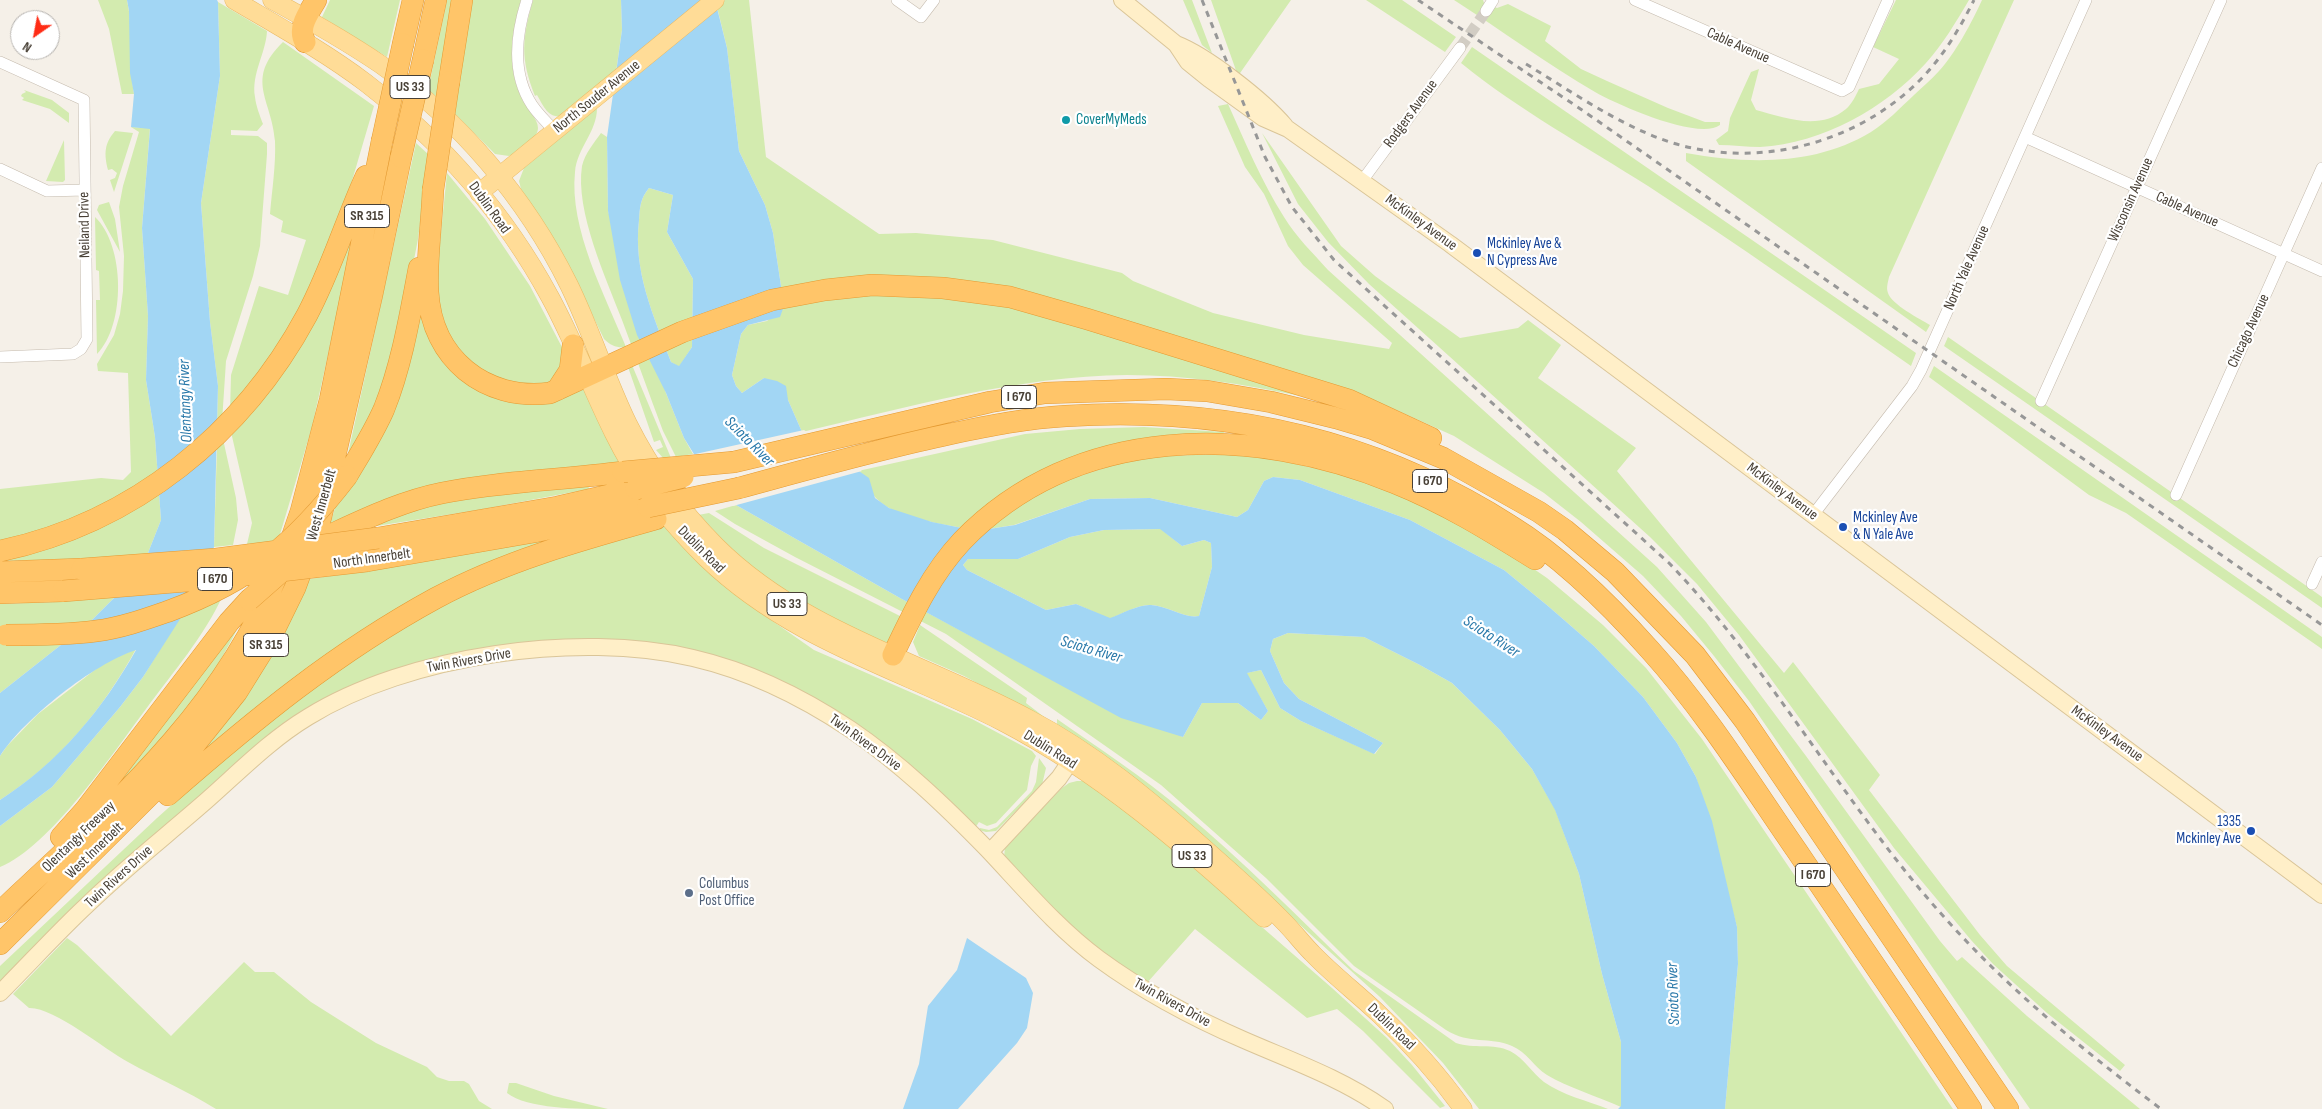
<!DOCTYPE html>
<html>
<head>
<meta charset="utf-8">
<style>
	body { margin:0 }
	#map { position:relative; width:2322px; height:1109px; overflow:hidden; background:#f5f0e8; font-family:"Sofia Sans Condensed",sans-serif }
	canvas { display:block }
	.north { position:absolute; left:10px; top:10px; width:50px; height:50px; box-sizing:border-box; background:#fff; border:1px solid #b6b3af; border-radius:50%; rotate:213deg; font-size:14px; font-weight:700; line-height:20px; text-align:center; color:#484036 }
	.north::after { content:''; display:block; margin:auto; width:18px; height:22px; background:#ff2c15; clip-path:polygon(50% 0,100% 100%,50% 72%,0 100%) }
</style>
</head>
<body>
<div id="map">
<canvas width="2322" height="1109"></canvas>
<div class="north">N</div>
</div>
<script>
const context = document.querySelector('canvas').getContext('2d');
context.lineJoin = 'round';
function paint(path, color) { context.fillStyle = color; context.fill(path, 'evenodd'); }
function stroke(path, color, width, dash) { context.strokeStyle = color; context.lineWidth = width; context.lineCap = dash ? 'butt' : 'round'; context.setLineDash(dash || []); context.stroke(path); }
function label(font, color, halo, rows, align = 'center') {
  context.font = font + ' "Sofia Sans Condensed",sans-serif'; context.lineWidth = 4.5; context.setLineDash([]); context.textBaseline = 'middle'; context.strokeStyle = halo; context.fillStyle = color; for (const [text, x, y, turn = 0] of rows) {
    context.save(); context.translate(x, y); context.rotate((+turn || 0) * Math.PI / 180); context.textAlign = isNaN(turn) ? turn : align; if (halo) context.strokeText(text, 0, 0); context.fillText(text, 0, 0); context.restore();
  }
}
const green = new Path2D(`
	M98 0H127C134 31 128 63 134 94H122L109 29Z
	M330 0H400L387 57 322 17Z
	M447 0H455L438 98 428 90Z
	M471 0H521C511 35 506 67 523 101 527 109 538 119 538 128 538 139 519 153 509 156L495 154 455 114Z
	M533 0H621L622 30 616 72 562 116C548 119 543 105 537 95L535 96C520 58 522 39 533 0Z
	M725 0H749L766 157 879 234 916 233 993 240 1122 273 1133 281 1213 313 1304 335 1389 349 1392 343 1303 265 1288 246 1264 194 1245 167 1218 106 1228 104C1245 142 1262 182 1284 217 1296 237 1313 253 1328 270L1657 567 1706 622 1806 756 1940 941 1957 961 1962 957 2027 1016 2140 1109H2030L1749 701 1714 656 1681 616 1643 576 1581 522 1544 493 1454 436 1367 397 1008 287 930 277H850L805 283 811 301 896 292 1022 308 1301 396C1243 384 1186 375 1127 375 1018 376 908 407 802 432L788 400 764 378 742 393 736 386 732 375 741 334 748 325 767 321 784 306 773 233 765 205 739 151 727 48 717 7Z
	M1183 0H1192L1212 53 1202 45Z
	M1211 0H1291L1238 76Z
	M1366 0H1402L1456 37 1445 52Z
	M1454 0H1483L1484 3 1497 8 1508 4 1551 26 1545 41 1581 69 1607 81 1668 108 1705 122H1720V125C1699 141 1618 105 1595 92 1547 64 1501 30 1454 0Z
	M1896 0H1969C1956 22 1943 44 1926 63 1884 109 1823 143 1760 147 1747 147 1732 145 1719 145L1716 140 1728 131 1730 118 1751 72 1759 69 1751 100 1756 110C1785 118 1820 131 1846 109 1852 104 1856 95 1859 89L1879 84 1899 59 1873 47Z
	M1982 0H2014L1889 277C1888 282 1886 288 1888 293 1891 304 1920 319 1930 325L1926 332 1686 161V153C1748 164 1815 166 1871 132 1887 122 1900 108 1914 95 1922 87 1931 80 1939 71 1955 54 1972 22 1982 0Z
	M218 2 267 31C266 53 251 74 255 97 256 106 260 116 263 124L257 131 231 130V135L258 136 267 143V154L260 246 253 276 226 361 222 422 217 425 218 386 210 322 201 203 220 76Z
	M283 42 374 106 349 191 299 318 230 414 231 375 259 286 288 295 306 240 281 232 283 221 270 214C272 190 276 165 275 141 272 99 244 80 283 42Z
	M1472 47 1916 353 1911 366C1824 305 1737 244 1648 186 1585 146 1519 110 1461 63Z
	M24 90 52 100 69 113V123L50 109 22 100 24 98 21 96 22 94 26 92Z
	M597 108C597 132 577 148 575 172 569 229 605 295 626 347 617 348 611 346 604 339L561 251 521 189 519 181 524 168Z
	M131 127 150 128 142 228 148 316 146 380 155 437 161 520 148 553 127 585 90 622 0 693V604L55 602 91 559 0 561V557L97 510 0 544V489L101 478 123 480 131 472 128 373 98 371 97 364 114 335 120 314 123 291 124 256 119 207 123 186 139 132Z
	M115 131 133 133 114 192 110 180 115 178 117 173 112 169 108 170C104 154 104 144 115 131Z
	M601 133 607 137 608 211 666 393 684 438 693 454 676 457 663 431C649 394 636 357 622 320 606 278 575 211 582 166 585 153 594 143 601 133Z
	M1262 133 1341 246 1375 276 1460 338 1518 328 1528 320 1561 345 1538 378 1636 448 1617 471 1784 673 1793 662 1880 775 1869 790 1980 935 2007 966 2125 1065 2120 1071 2047 1013 1993 964 1971 940 1894 848 1739 635 1697 584 1650 537 1369 284 1328 242 1298 204Z
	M64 140 65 180 63 182 46 181Z
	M416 143 429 155 418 239 393 369 346 463Z
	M447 173 485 219 530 286 564 351V375L540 388 488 377 452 345 435 292Z
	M649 188 673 195 667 232 693 279 692 347 679 367 671 362C653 314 633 272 639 220 640 207 640 199 649 188Z
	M109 202 115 219 120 252 97 210 99 205Z
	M360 210 312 427 278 541 247 544 252 523 231 432Z
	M95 217C125 245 126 325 97 354L96 300H100L99 271 96 270Z
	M420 294 472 382 581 388 585 390 623 464 329 528 337 501Z
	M1948 337 2308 587 2322 597V608L1944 346Z
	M632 365 671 458 664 459 656 450 663 447 660 440 654 442 628 367Z
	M1934 366 2322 637V649L2126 513 2089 495 1929 377Z
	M1144 427 1224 432 1223 436 1012 489 985 507 962 528C937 523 894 517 877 499 867 489 876 483 858 471L1025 434 1080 429Z
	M223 439 236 498 238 520 233 545 214 547 217 446Z
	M1248 453 1357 478 1437 511 1509 552 1547 578 1603 625 1646 668 1702 739 1953 1109H1725L1738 964 1737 927 1696 777 1677 743 1643 697 1594 646 1548 606 1504 570 1410 520 1300 480 1273 477 1264 481 1248 510 1237 517 1150 498 1090 499 1014 525 989 529 1034 495 1049 486 1138 457Z
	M588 483 589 489 478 510 351 530 428 502Z
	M736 505 900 598 995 649 1183 737 1202 703H1238L1261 720 1268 711 1246 673 1261 670 1280 708 1301 721 1375 754 1383 743 1299 699 1284 683 1270 651 1273 639 1288 633 1364 637 1420 665 1452 683 1500 730 1532 769 1555 809 1579 874 1602 974 1621 1042V1107C1599 1097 1567 1087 1547 1075 1534 1067 1527 1052 1512 1046 1489 1036 1470 1045 1446 1030L1354 966 1266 878 1161 785 946 634 795 557 735 524 715 511Z
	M709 513 764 548 902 617 890 642H883C839 622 794 602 756 571 735 555 716 534 698 515Z
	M664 524 744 601 814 650 972 719 1032 751 1036 756 1031 766 1027 790 996 823 987 826 979 822 975 828 769 676 550 644 333 696 0 984V966L157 818 285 704 446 601 519 570Z
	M1161 529 1182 546 1204 540 1211 543 1212 567 1199 616C1185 619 1168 606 1151 605 1139 604 1121 614 1110 619L1076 604 1046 610 967 570 963 565 968 559H1018L1070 537 1104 530Z
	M572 534 509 559 203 752 249 693 309 579 381 569Z
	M223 595C204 637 173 672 146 709 113 753 50 847 0 867V826L52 787 120 707 143 677 181 615Z
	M246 611C228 650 204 690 176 724 153 749 129 774 105 799Z
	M920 625 1027 698 1026 703 1052 723 964 676 919 656 913 642Z
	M136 649C103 709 59 763 0 800V756L7 746 38 714 105 662Z
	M1057 719C1100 749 1143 777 1183 811 1243 861 1298 917 1354 971L1456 1043C1474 1049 1493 1043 1510 1051 1524 1058 1532 1073 1544 1082 1562 1095 1588 1101 1608 1109H1479L1443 1063 1380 997 1199 834 1057 725Z
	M1039 758 1046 768 1042 785 996 831 986 832 979 830 980 828 989 830 997 827 1032 791 1036 782Z
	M1077 781H1084L1140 821 1332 988 1387 1038 1412 1065 1445 1106 1440 1108 1363 1031 1337 1009 1307 1018 1195 929 1146 984 1075 931 1004 858 1005 847 1062 788 1069 783Z
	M67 938 77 945 171 1036 244 962 255 972H274L311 1002 376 1043 427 1067 437 1077 449 1081H464L469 1084 479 1101 492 1109H216C187 1091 157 1078 128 1062 104 1049 54 1007 29 1008L13 994Z
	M509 1083H516L554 1096 608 1109C580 1109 527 1109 507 1093Z`);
const water = new Path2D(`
	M127 0H217L218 2 220 76 201 203 210 322 218 386 214 547 205 580 143 677 120 707 52 787 0 826V800C58 763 103 709 136 650 93 664 25 718 0 756V693L90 622 127 585 148 553 161 520 155 437 146 380 148 316 142 228 150 129 131 127 134 94 130 73 129 11Z
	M621 0H715L727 48 739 151 765 205 773 233 784 306 780 317 748 325 741 334 732 375 736 386 742 393 764 378 777 381 786 386 788 400 802 432 869 478 875 498 889 508 932 522 962 528 989 529 1015 525 1090 499 1150 498 1237 517 1248 510 1264 481 1273 477 1300 480 1410 520 1504 570 1548 606 1594 646 1643 697 1677 743 1696 777 1712 821 1737 927 1738 964 1725 1109H1618L1621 1106V1042L1602 974 1579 874 1555 810 1532 769 1500 730 1452 683 1420 665 1364 637 1288 633 1273 639 1270 651 1284 683 1299 699 1383 743 1374 754 1301 721 1280 708 1261 670 1247 673 1268 711 1261 720 1238 703H1202L1183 737 1121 718 900 598 736 505 710 480 684 438 666 393 637 335 620 280 608 211 607 137 622 30ZM649 188 673 195 667 232 693 279 692 347 679 366 671 362C653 314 633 272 639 220 640 207 640 199 649 188ZM1160 529 1182 546 1204 540 1211 543 1212 567 1199 616C1185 619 1168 606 1151 605 1139 604 1121 614 1110 618L1076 604 1046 610 967 570 963 565 968 559H1018L1070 537 1104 530Z
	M967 938 1026 978 1033 993 1027 1028 1017 1043 958 1109H903L919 1064 928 1006 957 970Z`);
const pier = new Path2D(`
	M804 430 862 471 733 506 708 481 691 455Z`);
const streetTunnel = new Path2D(`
	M1460 48 1486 11`);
const street = new Path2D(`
	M527 0C516 34 511 73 532 105 538 114 547 123 555 131
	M897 0 921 17 934 0
	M1635 0 1842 91 1849 87 1888 0
	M1486 11 1493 0
	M0 62 84 100 87 339 81 349 73 354 0 357
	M2025 137 2322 271
	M0 169 47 191 85 190
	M1362 181 1460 48
	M2041 401 2221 0
	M2176 495 2322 168
	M1813 515 1912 386 1921 370 2086 0
	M2312 584 2322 562`);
const secondary = new Path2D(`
	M1122 0 1176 44 1188 62 1209 79 1263 118 1288 129 1450 244 2322 895
	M1176 44C1207 56 1263 100 1285 126
	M990 852 1059 778 1078 750
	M0 993C29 964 57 933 87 905 125 868 166 836 206 801 239 772 270 740 308 717 408 655 578 631 693 658 749 671 802 697 850 729 900 763 945 806 987 849 1023 887 1057 928 1099 959 1144 992 1193 1018 1244 1040 1292 1061 1341 1078 1385 1109`);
const primary = new Path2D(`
	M234 0C278 26 325 52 366 83 441 141 505 214 550 297 584 359 605 430 646 488 663 513 685 537 706 558 792 641 900 669 1003 722 1099 772 1184 845 1264 918
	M272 0C309 20 346 41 380 64 460 120 526 198 569 285 591 330 606 379 628 424 650 468 681 511 716 546 802 632 924 662 1029 719 1094 753 1150 800 1204 848 1231 872 1259 896 1284 922 1294 932 1302 943 1312 953 1333 975 1358 994 1380 1015 1411 1044 1439 1075 1463 1109
	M479 193 715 0`);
const highway = new Path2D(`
	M305 42C297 27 309 13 316 0
	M403 44 413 0
	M423 60 436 0
	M449 82 462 0
	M433 190C432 221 426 262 428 292 432 359 485 401 550 393L682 332 772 300 825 290 872 285 943 288 1010 297 1087 319 1349 400 1431 438
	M557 390 570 370 573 345
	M734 462 990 402 1045 393 1166 389 1207 391 1271 402 1336 418 1373 429 1443 458 1539 512 1565 530 1615 572 1695 655 1745 721 2008 1109
	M347 476C360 454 374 432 384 409 402 364 410 315 419 268
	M739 488C809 469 879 449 950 434 988 426 1027 418 1066 416 1226 406 1375 439 1511 526 1563 558 1610 605 1650 650 1706 712 1750 783 1797 851 1855 937 1914 1022 1971 1109
	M328 536C365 519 402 501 442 493 501 481 563 480 623 472
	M378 538 557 507 636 489
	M290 543 301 511 330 400 382 141
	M0 551C133 523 243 434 307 315 331 270 345 222 366 176
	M367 561 534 532 648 507
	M0 572 82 569
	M0 593 63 591
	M893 655C912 615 931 574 962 541 1076 423 1252 424 1395 483 1445 503 1490 531 1535 559
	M168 795C254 720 335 653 436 598 505 561 581 540 656 519
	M61 837 86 809 229 622 249 600
	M0 912C106 812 223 713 278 573
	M0 944 172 773 237 692 270 639 295 588 321 517 372 295 401 157`);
const rail = new Path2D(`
	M1202 0 1265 157 1292 207 1334 260 1669 563C1760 658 1827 774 1910 877 1984 969 2067 1038 2161 1109
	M1418 0 1582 110 2322 625
	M1526 64C1569 90 1613 121 1661 139 1750 172 1856 146 1922 78 1944 55 1960 28 1974 0`);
const highwayBridge = new Path2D(`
	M382 141 403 44
	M401 157 423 60
	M433 190 449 82
	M623 472 734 462
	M636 489 683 477
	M648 507 739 488
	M82 569 216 559 378 538
	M63 591 211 579 367 561
	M249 600 282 571
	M6 635C36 635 66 635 96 631 121 628 146 619 169 611 250 581 295 544 347 476`);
const markers = [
	[1066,120,5,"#0f9aa8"],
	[1477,253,5,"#1a4fb4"],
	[1843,527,5,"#1a4fb4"],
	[2251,831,5,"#1a4fb4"],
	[689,893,5,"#5c6f8a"]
];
const shields = [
	[410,87,40],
	[367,216,45],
	[1019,397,35],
	[1430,481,35],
	[215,579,35],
	[787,604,40],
	[266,645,45],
	[1192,856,40],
	[1813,875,35]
];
const shieldNames = [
	["US 33",410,87],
	["SR 315",367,216],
	["I 670",1019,397],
	["I 670",1430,481],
	["I 670",215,579],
	["US 33",787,604],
	["SR 315",266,645],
	["US 33",1192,856],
	["I 670",1813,875]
];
const streetNames = [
	["Cable Avenue",1738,46,24],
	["North Souder Avenue",597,97,-39],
	["Rodgers Avenue",1411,114,-54],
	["Wisconsin Avenue",2131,200,-66],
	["Dublin Road",489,208,54],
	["Cable Avenue",2187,210,24],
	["McKinley Avenue",1421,223,36],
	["Neiland Drive",85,225,-91],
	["North Yale Avenue",1967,268,-66],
	["Chicago Avenue",2249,331,-65],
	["McKinley Avenue",1782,492,37],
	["West Innerbelt",322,505,-74],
	["Dublin Road",701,550,45],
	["North Innerbelt",372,559,-8],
	["Twin Rivers Drive",469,661,-10],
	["McKinley Avenue",2107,734,36],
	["Twin Rivers Drive",865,743,36],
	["Dublin Road",1050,750,32],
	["Olentangy Freeway",79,837,-44],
	["West Innerbelt",95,851,-44],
	["Twin Rivers Drive",119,877,-42],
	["Twin Rivers Drive",1172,1003,29],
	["Dublin Road",1391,1027,44]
];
const cultureNames = [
	["CoverMyMeds",1076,120]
];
const transitNames = [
	["Mckinley Ave &",1487,244],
	["N Cypress Ave",1487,261],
	["Mckinley Ave",1853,518],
	["& N Yale Ave",1853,535],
	["1335",2241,822,"right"],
	["Mckinley Ave",2241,839,"right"]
];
const serviceNames = [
	["Columbus",699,884],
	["Post Office",699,901]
];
const waterNames = [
	["Olentangy River",186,401,-92],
	["Scioto River",749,442,45],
	["Scioto River",1491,637,33],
	["Scioto River",1091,650,16],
	["Scioto River",1674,994,-92]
];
paint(green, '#d3ebaf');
paint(water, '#a2d6f4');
paint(pier, '#f5f0e8');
stroke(streetTunnel, '#d2cdc4', 11, [11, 5.5]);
stroke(street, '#c4baad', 12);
stroke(secondary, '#dac598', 18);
stroke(primary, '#e9b962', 19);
stroke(highway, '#e49a32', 22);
stroke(street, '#fff', 11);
stroke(secondary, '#ffefc8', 16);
stroke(primary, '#ffdc97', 18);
stroke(highway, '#ffc569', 21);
stroke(rail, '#979797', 3, [6, 6]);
stroke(highwayBridge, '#e49a32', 22, []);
stroke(highwayBridge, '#ffc569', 21);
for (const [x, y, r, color] of markers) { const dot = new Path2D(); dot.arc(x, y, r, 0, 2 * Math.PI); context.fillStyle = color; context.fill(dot); stroke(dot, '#fff', 2); }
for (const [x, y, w] of shields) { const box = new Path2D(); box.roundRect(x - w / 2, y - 11.5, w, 23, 4); context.fillStyle = '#fff'; context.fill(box); stroke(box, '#484036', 1); }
label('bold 14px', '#484036', null, shieldNames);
label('15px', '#484036', '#fff', streetNames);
label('15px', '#0d838f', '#fff', cultureNames, 'left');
label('15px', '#164399', '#fff', transitNames, 'left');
label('15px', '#4e5e75', '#fff', serviceNames, 'left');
label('italic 16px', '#2878a9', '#fff', waterNames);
</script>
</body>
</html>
